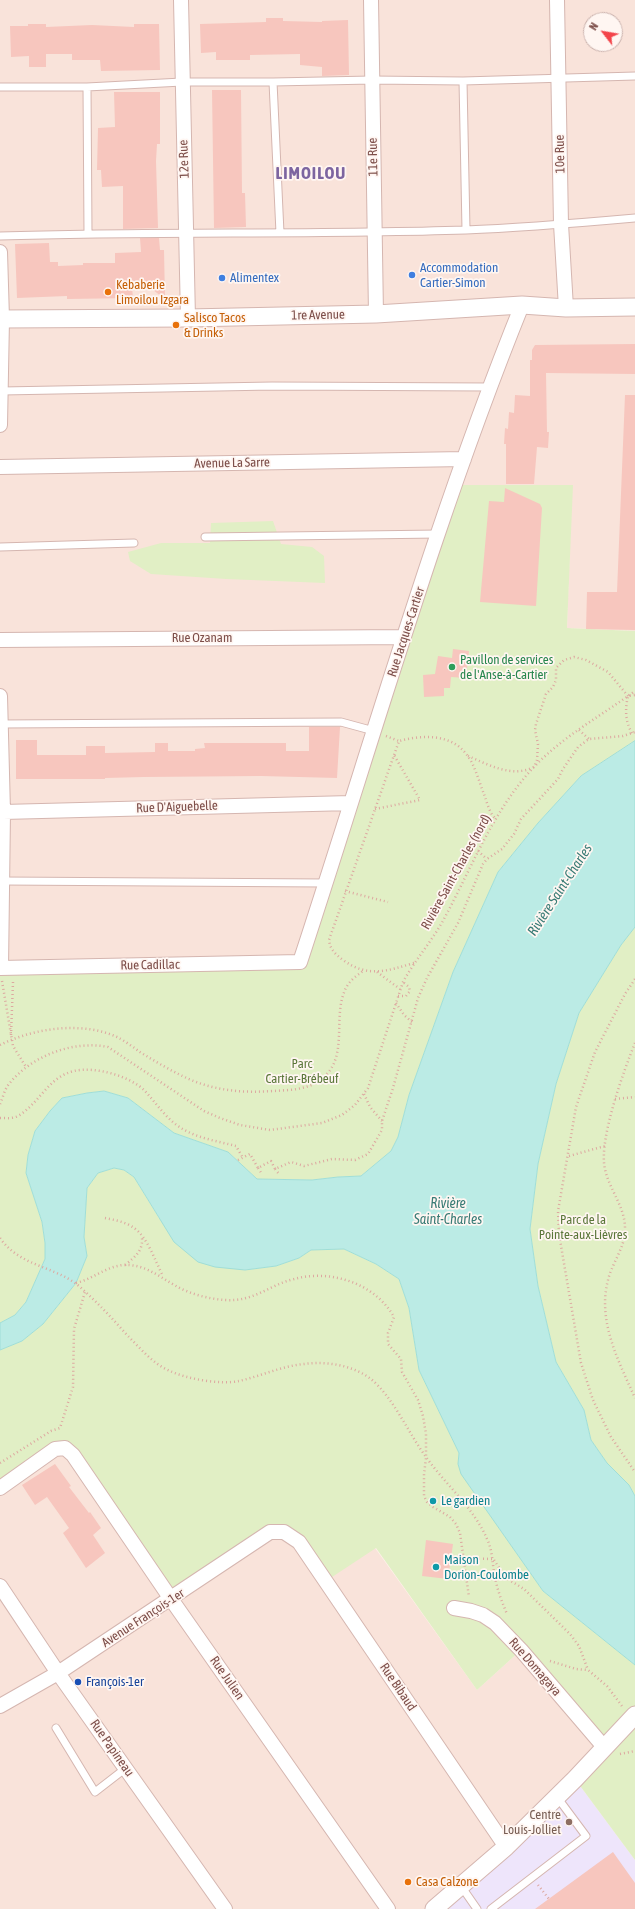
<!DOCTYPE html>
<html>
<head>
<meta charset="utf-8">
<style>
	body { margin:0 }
	#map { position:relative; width:635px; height:1909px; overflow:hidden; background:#fef1e9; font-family:"Asap Condensed",sans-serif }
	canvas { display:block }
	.north { position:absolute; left:583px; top:12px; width:40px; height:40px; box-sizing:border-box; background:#fff6f2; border:1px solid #cbb3ae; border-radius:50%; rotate:301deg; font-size:11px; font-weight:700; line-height:16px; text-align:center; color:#7d4e49 }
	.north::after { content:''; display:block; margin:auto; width:14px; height:18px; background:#f3444a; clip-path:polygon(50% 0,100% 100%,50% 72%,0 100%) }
</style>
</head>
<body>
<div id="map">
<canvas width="635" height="1909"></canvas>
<div class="north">N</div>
</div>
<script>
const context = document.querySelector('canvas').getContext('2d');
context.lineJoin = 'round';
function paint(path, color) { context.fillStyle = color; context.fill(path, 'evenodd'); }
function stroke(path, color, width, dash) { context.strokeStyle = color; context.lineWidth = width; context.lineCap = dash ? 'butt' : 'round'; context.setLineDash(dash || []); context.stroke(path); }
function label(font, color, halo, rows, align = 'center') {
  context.font = font + ' "Asap Condensed",sans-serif'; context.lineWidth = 3.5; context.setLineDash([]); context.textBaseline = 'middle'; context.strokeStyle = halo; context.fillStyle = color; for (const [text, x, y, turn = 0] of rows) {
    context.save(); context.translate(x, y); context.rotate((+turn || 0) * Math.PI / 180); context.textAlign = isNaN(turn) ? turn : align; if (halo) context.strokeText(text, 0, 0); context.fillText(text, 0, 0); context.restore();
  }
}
const residential = new Path2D(`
	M0 0H635V631L567 628 572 485 300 962 0 968ZM591 20H615V44H591Z
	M55 1449 270 1532 375 1548 477 1690 521 1650 604 1747 434 1909H0V1488Z`);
const education = new Path2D(`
	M575 1779 635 1860V1909H434Z`);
const green = new Path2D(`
	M455 485H573L567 628 635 631V741L581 776 538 823 498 872 453 972 409 1095 398 1137 391 1151 361 1176 338 1177 312 1180 257 1179 228 1152 174 1133 128 1098 104 1091 87 1093 62 1098 50 1111 35 1131 28 1155 26 1173 42 1222 45 1243V1259L26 1302 15 1315 0 1323V968L300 962Z
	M273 521 281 544 312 547 324 556 325 583 226 579 151 574 130 561 128 552 161 543H210L211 523Z
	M635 927V1496L629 1485 607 1463 591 1440 584 1410 556 1362 538 1286 530 1229 538 1164 556 1084 579 1013 621 945Z
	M114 1168 124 1170 134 1177 159 1218 245 1270 276 1266 299 1258 311 1250 344 1249 376 1264 399 1279 409 1308 419 1370 459 1453 458 1464 465 1479 543 1591 635 1665V1860L575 1779 604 1747 521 1650 477 1690 376 1548 326 1581 299 1542 270 1532 171 1599 65 1448 0 1488V1350L22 1341 43 1324 76 1283 87 1256 84 1237 87 1188 98 1173Z`);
const water = new Path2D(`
	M635 741V927L621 945 579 1013 556 1084 538 1164 530 1229 538 1286 556 1362 584 1410 591 1440 607 1463 629 1485 635 1496V1665L543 1591 461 1474 458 1464 459 1453 419 1370 409 1308 399 1279 376 1264 344 1249 311 1250 299 1258 276 1266 245 1270 215 1267 198 1262 174 1242 134 1177 124 1170 114 1168 98 1173 87 1188 84 1237 87 1256 76 1283 43 1324 22 1341 0 1350V1323L15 1315 26 1302 45 1259V1243L42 1222 26 1173 28 1155 35 1131 50 1111 62 1098 87 1093 104 1091 128 1098 174 1133 228 1152 257 1179 312 1180 338 1177 361 1176 391 1151 398 1137 409 1095 453 972 498 872 538 823 581 776Z`);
const building = new Path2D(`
	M266 18H283V21L322 22V21L348 20 349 75 322 76V67L300 65V54L250 55V60H216V52L201 53 200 24 266 22Z
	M28 24H46V27L92 25 134 27V24H159L160 70 101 71 100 60H72V54H46V67H29V56L11 57 10 26H28Z
	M212 90H241L242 193H245L246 227 214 228Z
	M114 92H160V144H157L156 161 158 228 123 229V186L102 187 101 170H97L98 128 115 127Z
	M140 238H159L160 250H164L165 299 149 287H132L133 298 67 299V296L17 298 15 244 49 243 50 262H58V266L83 265V263H115V253L141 252Z
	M635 344V374L546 373 547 432H549L548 448 537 447 534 484H506V444H504L505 428 508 429 509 412 514 413 515 395 530 396V360H532V350L535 345Z
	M625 395H635V630L586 629 587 592H617Z
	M505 488 540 504 542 508 536 606 480 602 489 501 504 502Z
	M453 649 469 651 466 678 451 677 450 688H444V696L424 697 423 675 435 674 438 656 452 658Z
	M309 727H340L337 778 261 776 144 777 105 778V779H16V740H37V755H86V746H105V753L155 752V743H168V751H195V749L205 748 204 743H286V751H309Z
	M55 1464 71 1486 69 1487 89 1513 90 1512 101 1528 93 1535 105 1553 86 1568 63 1533 69 1528 47 1497 35 1505 22 1485Z
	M426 1540 453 1544 448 1579 422 1576Z
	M613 1852 635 1883V1909H535Z`);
const path = new Path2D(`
	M579 730 589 739
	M632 733C625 721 625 709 628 696L635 695
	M386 736 399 741
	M468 756C489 765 512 778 534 767L537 760 538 744 535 730 536 724 546 694 553 687 556 680V668L564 660 574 657 586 660 608 672 628 696
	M375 809 420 800 394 755
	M478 851 487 859
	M345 891 388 902
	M414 963C387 971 368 978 343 960 335 954 330 949 329 940L399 741C422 735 451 733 467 755 475 765 479 782 484 794 487 802 489 813 496 819
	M377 972 400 989
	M635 979 625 994 595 1052 576 1107 558 1211 559 1234 581 1363 593 1400 611 1437 635 1472
	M2 981 13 1046 26 1067
	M398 996H406L410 991 409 987 403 982
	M396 1003 404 1015 412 1022
	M11 1035 13 982
	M635 1043C624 1070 598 1141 605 1169 609 1189 625 1207 625 1228 626 1246 612 1263 608 1280 597 1321 619 1362 635 1398
	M0 1045C34 1028 82 1021 117 1037 125 1041 133 1047 140 1052 156 1062 173 1072 191 1080 218 1091 244 1093 273 1091 289 1090 307 1090 320 1080 350 1059 332 1019 345 990 348 982 356 976 363 971
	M364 1094 370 1107 382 1121
	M615 1099 635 1097
	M0 1104C3 1098 4 1090 9 1084 31 1056 73 1040 108 1047L204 1111 220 1118 240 1125 270 1130 322 1123 342 1115 355 1105 368 1088 403 982C415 960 432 941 444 919 472 867 493 811 533 768 563 736 601 716 635 691
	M0 1118C6 1118 12 1119 18 1116 39 1104 48 1077 74 1071 95 1066 130 1076 145 1091 156 1103 165 1117 178 1126 195 1138 217 1141 236 1146L243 1158
	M569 1156 605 1146
	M238 1160 250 1154 258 1168 271 1161 275 1169 291 1162 304 1166 332 1159 355 1160 368 1154 382 1130V1121L393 1088 418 998 427 978 458 923 483 864 487 859 502 849 514 834 521 819 558 779 563 769 578 747 589 739 623 736 635 732
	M258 1168 262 1174
	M275 1169 279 1174
	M105 1218C115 1220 126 1222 134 1228 147 1236 156 1263 163 1276
	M0 1238C20 1267 56 1266 80 1287 97 1302 112 1318 127 1335 140 1348 153 1364 170 1371 187 1379 221 1385 239 1381 261 1376 282 1366 304 1364 327 1361 352 1365 371 1379 393 1397 409 1434 426 1457 445 1484 474 1508 487 1539 493 1551 492 1564 495 1577 497 1589 502 1602 507 1614
	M125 1265C135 1257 143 1251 142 1238
	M76 1283C93 1279 105 1267 123 1265 145 1264 158 1276 176 1286 190 1294 209 1299 225 1300 254 1302 269 1285 294 1279 330 1269 375 1283 394 1317L388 1333V1344L401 1359 402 1372 418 1400 423 1416 426 1434V1458L424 1474V1496L427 1502 433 1507 450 1517 456 1524 460 1533 469 1597
	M0 1463 51 1431 60 1428 73 1387 74 1329 85 1292
	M451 1558 493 1559
	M494 1560 506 1578 524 1589 570 1634 579 1646 588 1670
	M550 1661 576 1669 588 1670 607 1686 622 1706
	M620 1754 635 1751
	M538 1885 549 1899`);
const service = new Path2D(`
	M463 81 466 230
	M273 82 280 233
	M0 87H87L182 82H273L372 80 463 81 635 76
	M87 87 88 233
	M0 236C155 231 311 235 466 230 523 228 579 223 635 218
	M2 391 272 386 489 387
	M205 537 439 534
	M0 547 134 543
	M1 724 341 722 374 731
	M2 881 325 883
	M56 1728 95 1792 126 1768
	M461 1886 477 1909
	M491 1909 586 1836 557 1797`);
const minor = new Path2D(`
	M181 0 188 318
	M371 0 376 314
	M557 0 561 224 566 308
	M0 252 2 319 0 425
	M0 467 464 459
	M0 640 404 637
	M0 696 3 812 1 968
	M3 812 351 803
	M0 968 300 962C372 743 435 520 522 305
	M0 1488 55 1449 65 1448 73 1455 171 1599 388 1909
	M0 1586 58 1673 225 1909
	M454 1608 471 1611 483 1615 495 1623 521 1650 604 1747
	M0 1706 58 1673 270 1532H284L299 1542 506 1847`);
const tertiary = new Path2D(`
	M0 319 188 318 376 314 522 305 566 308 635 307
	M434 1909 506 1847 575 1779 635 1715`);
const markers = [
	[412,275,4,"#3f7fe0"],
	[222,278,4,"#3f7fe0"],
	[108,292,4,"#e8710a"],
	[176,325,4,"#e8710a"],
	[452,667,4,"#2e9e5b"],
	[433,1501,4,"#0f9aa8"],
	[436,1567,4,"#0f9aa8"],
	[78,1682,4,"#1a4fb4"],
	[569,1822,4,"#8d6e63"],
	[408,1882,4,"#e8710a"]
];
const streetNames = [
	["10e Rue",560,154,-91],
	["11e Rue",373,157,-91],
	["12e Rue",184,159,-92],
	["1re Avenue",318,315,-1],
	["Avenue La Sarre",232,463,-1],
	["Rue Jacques-Cartier",406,632,-72],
	["Rue Ozanam",202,638],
	["Rue D'Aiguebelle",177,807,-2],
	["Rivière Saint-Charles (nord)",456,872,-61],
	["Rue Cadillac",150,965,-1],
	["Avenue François-1er",143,1618,-33],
	["Rue Domagaya",535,1667,49],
	["Rue Julien",227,1678,55],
	["Rue Bibaud",398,1687,56],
	["Rue Papineau",112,1748,55]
];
const shopNames = [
	["Accommodation",420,268],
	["Cartier-Simon",420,283],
	["Alimentex",230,278]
];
const foodNames = [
	["Kebaberie",116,285],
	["Limoilou Izgara",116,300],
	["Salisco Tacos",184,318],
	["& Drinks",184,333],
	["Casa Calzone",416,1882]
];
const leisureNames = [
	["Pavillon de services",460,660],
	["de l'Anse-à-Cartier",460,675]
];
const parkNames = [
	["Parc",302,1064],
	["Cartier-Brébeuf",302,1079],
	["Parc de la",583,1220],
	["Pointe-aux-Lièvres",583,1235]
];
const cultureNames = [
	["Le gardien",441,1501],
	["Maison",444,1560],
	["Dorion-Coulombe",444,1575]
];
const transitNames = [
	["François-1er",86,1682]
];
const educationNames = [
	["Centre",561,1815],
	["Louis-Jolliet",561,1830]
];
const waterNames = [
	["Rivière Saint-Charles",560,890,-57],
	["Rivière",448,1204],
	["Saint-Charles",448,1220]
];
const districtNames = [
	["LIMOILOU",311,174]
];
paint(residential, '#f9e3da');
paint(education, '#eee5fb');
paint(green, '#e1efc5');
paint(water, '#bbebe5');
stroke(water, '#a0ded7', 1);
paint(building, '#f7c6be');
stroke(service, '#d5b6b0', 9);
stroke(minor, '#d5b6b0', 16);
stroke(tertiary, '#d5b6b0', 19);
stroke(path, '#dda8a0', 2.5, [1, 3]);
stroke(service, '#fff', 7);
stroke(minor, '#fff', 14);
stroke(tertiary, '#fff', 17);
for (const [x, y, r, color] of markers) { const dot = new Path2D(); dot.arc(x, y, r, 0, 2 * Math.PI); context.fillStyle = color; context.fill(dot); stroke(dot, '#fff6f2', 1.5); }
label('13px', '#7d4e49', '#fff6f2', streetNames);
label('13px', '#366cbe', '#fff6f2', shopNames, 'left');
label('13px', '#c56008', '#fff6f2', foodNames, 'left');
label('13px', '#27864d', '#fff6f2', leisureNames, 'left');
label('13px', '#5b773a', '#fff6f2', parkNames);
label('13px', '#0d838f', '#fff6f2', cultureNames, 'left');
label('13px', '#164399', '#fff6f2', transitNames, 'left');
label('13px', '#785e54', '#fff6f2', educationNames, 'right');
label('italic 14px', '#387b75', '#fff6f2', waterNames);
context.letterSpacing = '1px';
label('bold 17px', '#7d65a0', '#fff6f2', districtNames);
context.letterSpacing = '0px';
</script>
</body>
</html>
